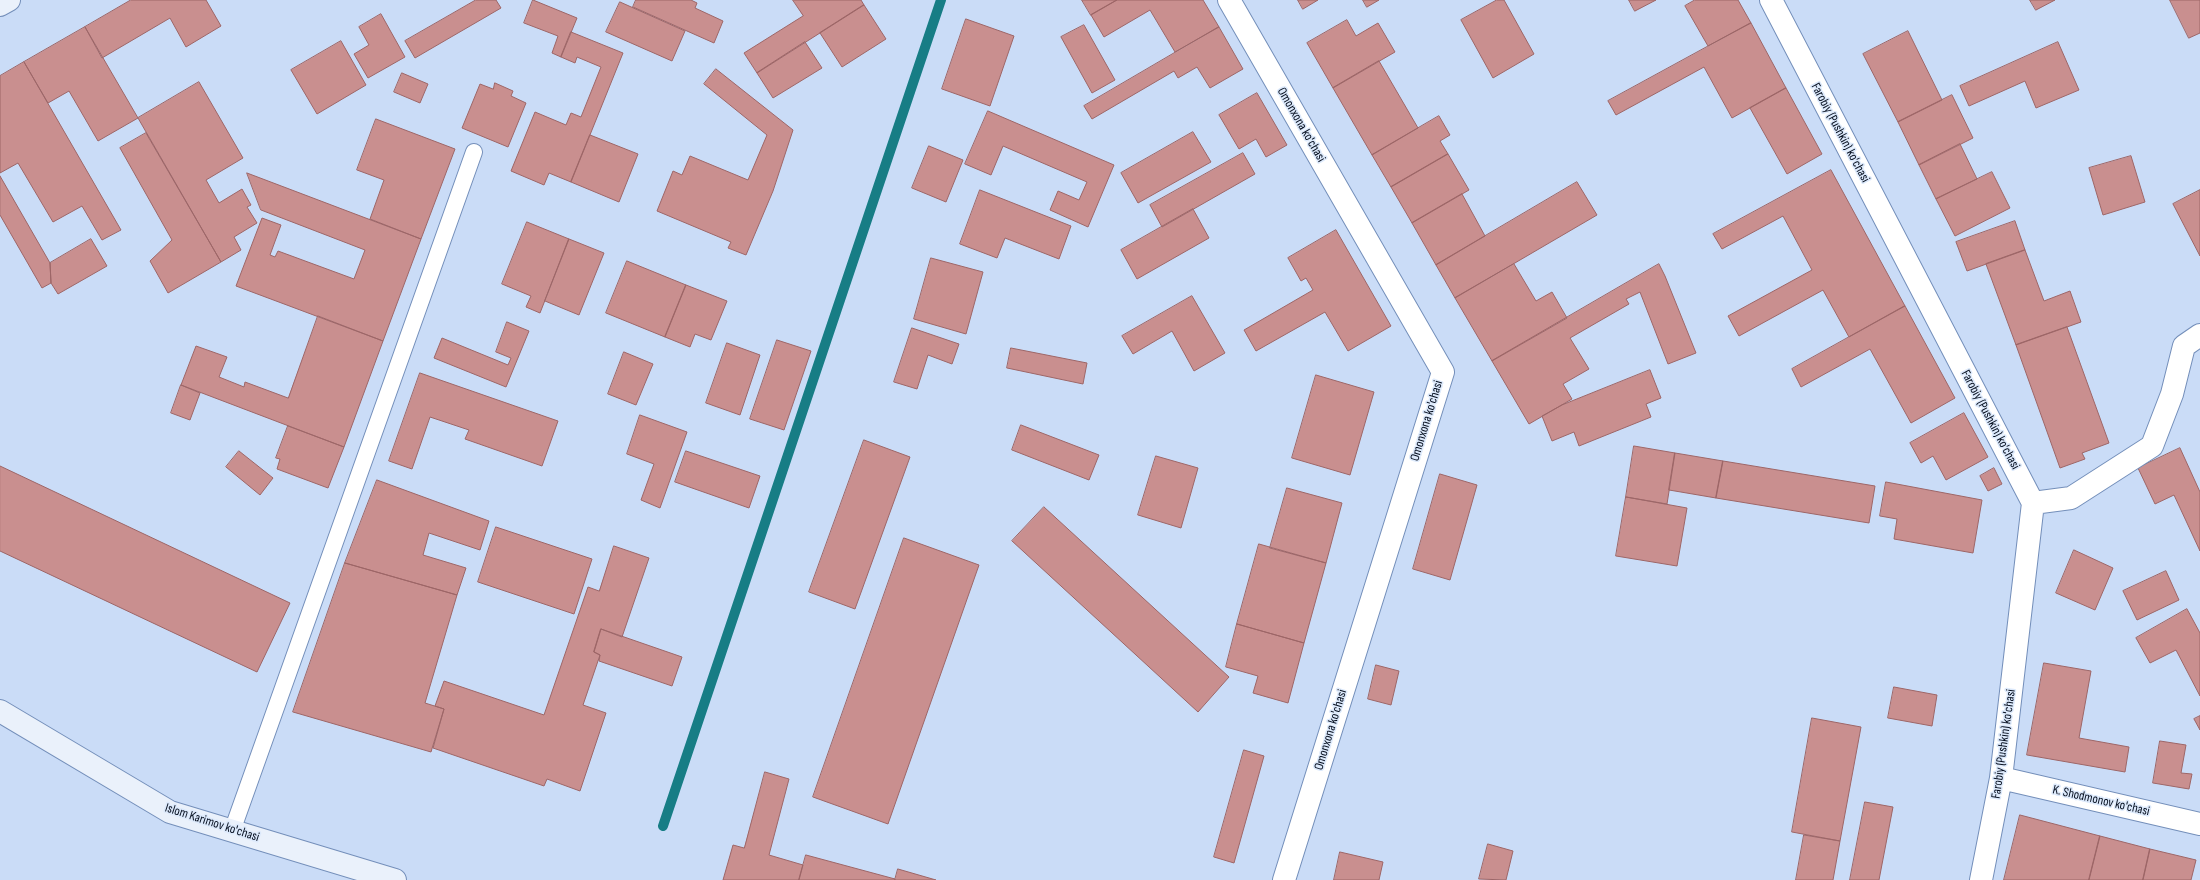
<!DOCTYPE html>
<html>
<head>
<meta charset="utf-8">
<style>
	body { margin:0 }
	canvas { display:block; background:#cadcf7 }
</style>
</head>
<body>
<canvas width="2200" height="880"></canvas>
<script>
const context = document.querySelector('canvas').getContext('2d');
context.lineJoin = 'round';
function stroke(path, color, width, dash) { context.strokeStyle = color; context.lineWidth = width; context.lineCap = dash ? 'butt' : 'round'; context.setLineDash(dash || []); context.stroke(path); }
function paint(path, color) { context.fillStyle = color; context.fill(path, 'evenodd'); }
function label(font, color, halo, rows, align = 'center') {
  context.font = font + ' "Sofia Sans Condensed",sans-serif'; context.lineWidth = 3; context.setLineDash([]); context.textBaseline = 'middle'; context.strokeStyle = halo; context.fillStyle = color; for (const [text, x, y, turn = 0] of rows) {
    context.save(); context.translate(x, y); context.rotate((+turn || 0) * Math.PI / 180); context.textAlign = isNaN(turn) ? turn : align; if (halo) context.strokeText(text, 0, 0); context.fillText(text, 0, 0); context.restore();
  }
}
const stream = new Path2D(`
	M663 826 941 0`);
const building = new Path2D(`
	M131 0H206L221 26 186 47 170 18 102 58 85 27Z
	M476 0H496L501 8 415 58 405 41Z
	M533 0 577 18 561 57 552 53 558 36 524 23Z
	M636 0H691L697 3 695 8 723 21 714 43 633 7Z
	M793 0H861L864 5 757 73 744 53 803 16Z
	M1082 0H1117L1091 15Z
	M1117 0H1203L1219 27 1175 52 1150 10 1104 37 1091 15Z
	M1298 0H1318L1303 9Z
	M1363 0H1379L1367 7Z
	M1497 0H1504L1534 54 1493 78 1461 20Z
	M1629 0H1656L1635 11Z
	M1695 0H1738L1751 23 1708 46 1685 6Z
	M2030 0H2055L2036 10Z
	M2170 0H2200V33L2189 38Z
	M620 2 685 31 672 61 606 32Z
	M864 5 886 39 842 67 820 33Z
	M381 14 405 57 368 78 354 54 369 45 359 27Z
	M966 19 1014 36 990 106 942 89Z
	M1347 20 1356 36 1378 23 1395 52 1333 88 1307 43Z
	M1751 23 1786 88 1732 118 1704 67 1616 115 1608 101Z
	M1084 25 1115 80 1092 93 1061 37Z
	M85 27 138 118 98 141 69 91 48 103 24 62Z
	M1219 27 1243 69 1210 88 1197 67 1178 78 1174 71 1092 119 1084 106Z
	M1908 31 1942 100 1898 122 1863 54Z
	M571 32 623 53 571 182 549 173 544 185 511 171 535 112 566 125 571 113 581 117 601 67 577 57 575 63 561 57Z
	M341 41 366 85 317 114 291 70Z
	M805 42 822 68 773 98 757 73Z
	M2058 42 2079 90 2036 108 2025 81 1969 106 1960 86Z
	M1379 61 1418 128 1372 155 1333 88Z
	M24 62 121 230 102 240 82 206 53 222 18 163 0 173V76Z
	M716 69 793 130 773 191 746 255 728 248 731 242 657 211 673 171 682 175 690 156 748 180 767 135 704 84Z
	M402 73 428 84 420 103 394 92Z
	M199 82 243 158 206 180 219 203 242 189 251 205 247 207 257 223 234 237 241 250 221 262 138 118Z
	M495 83 513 91 511 96 526 103 508 147 462 128 480 84 493 89Z
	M1786 88 1822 154 1787 174 1750 108Z
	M1257 93 1287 145 1266 157 1256 139 1239 149 1219 115Z
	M1952 95 1973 138 1919 165 1898 122Z
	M988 111 1114 165 1088 227 1050 210 1058 191 1079 200 1087 182 1003 146 991 175 965 164Z
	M1439 116 1450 135 1440 141 1448 154 1391 187 1372 155Z
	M376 119 455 149 421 239 370 219 384 180 357 170Z
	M1193 132 1211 162 1138 203 1121 173Z
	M146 133 221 262 168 293 150 261 172 240 120 148Z
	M590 135 638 154 619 202 571 182Z
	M1960 144 1977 179 1936 199 1919 165Z
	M929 146 963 160 946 202 912 188Z
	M1243 153 1255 174 1162 227 1150 205Z
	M1448 154 1469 190 1412 223 1391 187Z
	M2131 156 2145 202 2103 215 2089 168Z
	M1831 170 1905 306 1849 337 1823 290 1739 336 1728 316 1812 270 1783 216 1722 249 1713 234Z
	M1992 172 2010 208 1955 236 1936 199Z
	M247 173 421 239 383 341 236 286 262 218 281 225 270 255 275 257 278 251 354 279 365 250 261 210Z
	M0 176 50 263 51 283 42 288 0 215Z
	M1577 182 1597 215 1455 298 1436 265Z
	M980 190 1071 226 1059 259 1005 238 997 258 960 244Z
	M2200 190V256L2173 204Z
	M1462 194 1485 236 1436 265 1412 223Z
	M1193 209 1209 238 1137 279 1121 250Z
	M2015 221 2025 250 1967 271 1956 242Z
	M527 222 569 239 540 313 526 307 531 296 502 284Z
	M1336 230 1391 326 1348 351 1325 312 1256 351 1244 330 1313 290 1306 278 1301 281 1288 258Z
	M91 239 107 266 58 294 51 283 50 263Z
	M569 239 604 253 579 315 545 301Z
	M2025 250 2044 301 2070 291 2081 322 2016 345 1986 264Z
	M931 258 983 272 966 334 914 319Z
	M627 261 686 285 665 337 606 313Z
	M1514 264 1536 301 1552 292 1567 318 1492 361 1455 298Z
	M1659 264 1665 276 1696 353 1668 364 1640 292 1626 299 1629 304 1570 338 1589 369 1563 384 1572 399 1529 424 1492 361Z
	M686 285 727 301 711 340 695 334 690 347 665 337Z
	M1192 296 1225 353 1194 371 1172 331 1133 354 1122 336Z
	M1905 306 1955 398 1911 423 1870 349 1801 387 1792 369Z
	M318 316 383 341 344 447 181 385 196 346 227 357 219 377 244 387 245 382 288 398Z
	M507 322 529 331 506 387 434 358 442 338 508 365 511 358 496 352Z
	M2067 327 2109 443 2082 453 2085 459 2060 468 2016 345Z
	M912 328 959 344 952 364 928 355 917 389 894 382Z
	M777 340 811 351 784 430 750 419Z
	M727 343 760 355 740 415 706 403Z
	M1011 348 1087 363 1083 384 1007 368Z
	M624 352 653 364 636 405 608 394Z
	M1650 370 1661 398 1646 404 1651 417 1579 446 1574 432 1552 441 1542 416 1562 405Z
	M420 373 558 421 542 466 465 439 469 430 430 417 412 469 389 461Z
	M1316 375 1374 392 1350 475 1292 458Z
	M181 385 200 393 190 420 171 413Z
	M1964 413 1988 457 1946 480 1933 456 1921 463 1910 443Z
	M640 415 687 432 660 508 641 500 654 464 627 454Z
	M1021 425 1099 455 1089 480 1012 450Z
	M288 426 344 447 328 488 277 469 280 459 276 458Z
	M864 440 910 457 855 609 809 592Z
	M1634 446 1675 453 1667 504 1626 497Z
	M2180 448 2200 492V551L2174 495 2155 504 2138 468Z
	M239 451 273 478 260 495 226 467Z
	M686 451 760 476 749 508 675 482Z
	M1675 453 1723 461 1716 498 1669 490Z
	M1156 456 1198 468 1181 528 1138 515Z
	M1723 461 1875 486 1869 523 1716 498Z
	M0 466 290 603 257 672 0 551Z
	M1994 468 2002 484 1988 491 1980 476Z
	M1440 474 1477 485 1450 580 1413 569Z
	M377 480 489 521 480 550 429 533 423 555 466 568 457 595 345 563Z
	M1886 482 1982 500 1973 553 1894 539 1897 519 1880 516Z
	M1287 488 1342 503 1326 563 1270 548Z
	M1626 497 1687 508 1677 566 1616 556Z
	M1044 507 1229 677 1198 712 1012 541Z
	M496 527 592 559 574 614 478 582Z
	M904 538 979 565 888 824 813 797Z
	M1259 544 1326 563 1304 643 1237 624Z
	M614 546 649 558 622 637 601 629 594 652 600 655 583 705 606 713 580 791 547 779 544 786 433 748 444 709 435 706 444 681 544 715 588 587 599 591Z
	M2074 550 2113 568 2095 610 2056 593Z
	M345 563 457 595 425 703 444 709 431 752 293 712Z
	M2166 571 2179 600 2137 620 2123 591Z
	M2187 609 2200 633V696L2176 650 2150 663 2136 638Z
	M1237 624 1304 643 1288 703 1253 693 1258 676 1226 667Z
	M601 629 682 657 672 686 599 661 600 655 594 652Z
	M2044 663 2091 671 2079 738 2129 747 2125 772 2027 755Z
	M1376 665 1399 671 1391 705 1368 699Z
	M1894 687 1937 695 1932 726 1888 718Z
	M2200 716V730L2194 719Z
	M1812 718 1861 727 1840 841 1792 832Z
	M2160 741 2186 745 2181 773 2192 774 2189 789 2153 783Z
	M1244 750 1264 756 1234 863 1214 857Z
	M765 772 789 779 769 855 803 865 799 880H723L733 845 744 848Z
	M1865 802 1893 807 1879 880H1850Z
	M2020 815 2100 836 2089 880H2004Z
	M1804 835 1840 841 1833 880H1796Z
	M2100 836 2150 849 2143 880H2089Z
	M1488 844 1513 851 1506 880 1479 879Z
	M2150 849 2196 860 2191 880H2143Z
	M1340 852 1383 862 1379 880H1334Z
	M806 855 895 879V880H799Z
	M898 869 936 880H895Z`);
const lane = new Path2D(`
	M232 831 474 152`);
const street = new Path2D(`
	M1229 0 1443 372 1284 880
	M1771 0 2033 503 2001 778 1981 880
	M2033 503 2071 498 2152 446 2172 394 2184 346 2200 335
	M2001 778 2200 824`);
const secondary = new Path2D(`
	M0 5 9 0
	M0 711 170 812 395 880`);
const streetNames = [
	["Omonxona ko'chasi",1301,125,60],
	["Farobiy (Pushkin) ko'chasi",1840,133,62],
	["Farobiy (Pushkin) ko'chasi",1990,420,62],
	["Omonxona ko'chasi",1427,421,-73],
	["Omonxona ko'chasi",1331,730,-73],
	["Farobiy (Pushkin) ko'chasi",2004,744,-82],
	["K. Shodmonov ko'chasi",2101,801,13],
	["Islom Karimov ko'chasi",212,823,18]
];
stroke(stream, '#177d85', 10);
paint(building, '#c98f8f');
stroke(building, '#9d6667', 1);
stroke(lane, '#748fba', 18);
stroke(street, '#748fba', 24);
stroke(secondary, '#748fba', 24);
stroke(lane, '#fff', 16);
stroke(street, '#fff', 22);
stroke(secondary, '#eaf1fb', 22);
label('13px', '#050e1e', '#dce9fb', streetNames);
</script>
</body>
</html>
